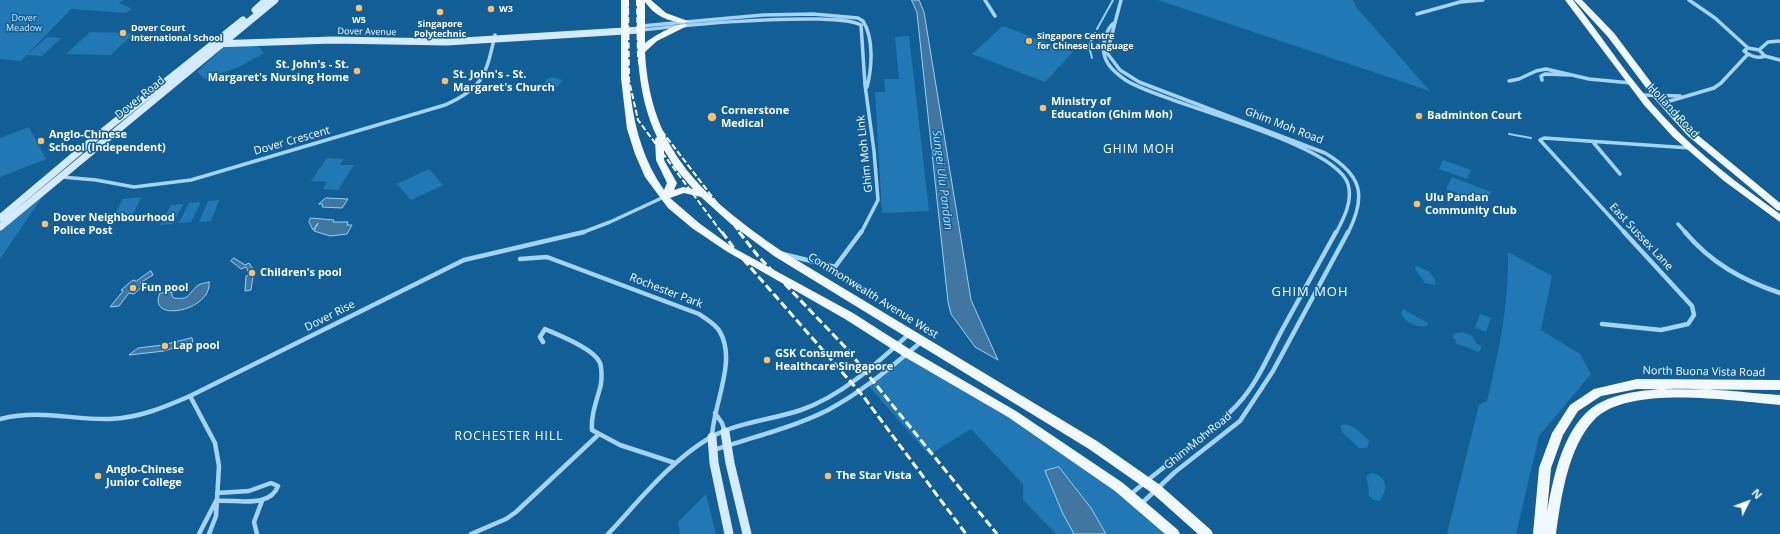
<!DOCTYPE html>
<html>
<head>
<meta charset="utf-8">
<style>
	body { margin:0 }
	#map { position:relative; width:1780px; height:534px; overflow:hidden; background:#125f98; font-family:"Open Sans",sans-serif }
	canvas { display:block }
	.north { position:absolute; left:1728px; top:482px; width:40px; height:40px; -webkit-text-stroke:3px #125f98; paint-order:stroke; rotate:48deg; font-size:11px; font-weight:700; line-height:16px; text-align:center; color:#fff }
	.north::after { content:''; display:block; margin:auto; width:14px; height:18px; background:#fff; clip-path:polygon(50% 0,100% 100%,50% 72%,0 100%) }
</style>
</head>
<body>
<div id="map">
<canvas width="1780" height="534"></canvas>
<div class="north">N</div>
</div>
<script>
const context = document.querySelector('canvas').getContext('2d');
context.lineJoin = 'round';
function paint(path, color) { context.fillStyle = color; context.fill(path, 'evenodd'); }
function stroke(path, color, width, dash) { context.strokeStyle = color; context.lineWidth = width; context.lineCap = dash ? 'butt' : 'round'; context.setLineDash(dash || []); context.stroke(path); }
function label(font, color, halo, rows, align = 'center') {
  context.font = font + ' "Open Sans",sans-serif'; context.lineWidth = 3; context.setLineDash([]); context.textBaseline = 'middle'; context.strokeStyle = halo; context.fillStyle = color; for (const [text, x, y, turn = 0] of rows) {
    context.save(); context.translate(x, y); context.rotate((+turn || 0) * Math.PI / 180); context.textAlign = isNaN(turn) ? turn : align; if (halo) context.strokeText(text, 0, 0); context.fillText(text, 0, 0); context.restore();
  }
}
const green = new Path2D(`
	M0 0H124L119 3 132 9 125 13 71 9 21 61 0 59Z
	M1158 0H1353L1356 7 1430 91Z
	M1003 26 1073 52 1045 82 972 54Z
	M90 32 134 33 111 55 66 54Z
	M909 36 929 211 882 213 875 92H885L884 79H899L895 37Z
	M47 37 61 38 42 56 27 55Z
	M258 46 264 53 239 67 205 79 197 72 224 47Z
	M552 77 562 80 558 87 546 88 543 85 547 79Z
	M29 127 46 159 0 177V138Z
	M327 158 344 159 340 165H354L338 190 323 189 327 182 311 181Z
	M1443 160 1471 170 1467 179 1439 169Z
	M429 169 443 185 411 200 397 184Z
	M1452 177 1491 192 1486 204 1446 189Z
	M45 193 0 259V230Z
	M141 197 131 219 111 221 123 199Z
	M219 200 211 221 199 222 208 201Z
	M201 202 191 222 179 223 189 203Z
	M183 204 173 224 160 225 171 205Z
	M1508 252 1552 276 1541 330 1580 354 1591 374 1539 436 1516 534H1447L1479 405 1487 401C1499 352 1509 303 1508 252Z
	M1416 266 1429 271 1436 281 1435 285 1425 283 1415 269Z
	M1403 309 1428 323 1427 326C1416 328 1407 323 1401 314Z
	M1480 314 1491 318 1486 332 1475 327Z
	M1462 332 1472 336 1477 344 1482 346 1479 352 1455 343 1456 340 1453 338 1454 334Z
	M907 353 1012 414 1174 534H1056L1023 500V484L971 429 929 455 868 385Z
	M1343 424C1352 424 1363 434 1369 441L1367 448H1359L1343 433 1340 426Z
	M1372 473C1389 477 1388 490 1379 501L1373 500 1368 494 1369 490 1366 476Z
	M706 494 716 534H680L678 522Z`);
const water = new Path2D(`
	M912 0H919L924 12 971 300 998 360 975 347 951 314 948 302 917 13Z
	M326 198 348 199 342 208 322 207 323 204H319Z
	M311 218 334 220 333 222H348L347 225H352L347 234 330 236 314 231 318 223 313 230 309 222Z
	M234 258 245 265 249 263 256 274 253 276 251 290 245 291 246 276 250 275 246 267 241 269 231 261Z
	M151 271 153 275 140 283 144 285 134 294 129 293 119 306 110 307 123 291 121 290 133 280 136 281Z
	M209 282C213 311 146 324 160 293L172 292V296L174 298C190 300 188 294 196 287 198 284 205 283 209 282Z
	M192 338 193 342 164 351 129 355 138 348 163 345Z
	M1059 467 1091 508 1106 534H1074L1063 514 1045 471Z`);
const stream = new Path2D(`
	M1097 29 1113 0
	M1092 58 1089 46 1095 33
	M1509 134 1531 138`);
const streetFar1 = new Path2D(`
	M985 0 995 16
	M1121 0 1107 53 1120 70 1139 82 1325 153C1362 175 1367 195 1348 233
	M1689 0 1715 18 1748 48
	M1417 14 1460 2 1483 0
	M1114 23C1108 27 1107 33 1105 39 1099 59 1112 71 1127 81 1170 106 1334 142 1348 184 1353 201 1344 218 1336 233
	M641 26 763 15 813 14 858 18 863 21C874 38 872 68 867 87
	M641 30C700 24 759 18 819 19 832 20 849 19 861 25L865 85 874 151 878 200 861 233
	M1748 48 1744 51C1750 56 1757 59 1765 56
	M1748 48 1759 50 1765 56
	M1759 50 1768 42 1780 41
	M1765 56 1780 60
	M1542 80 1541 76 1545 74 1571 75
	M1509 81 1519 79 1536 71 1546 69 1589 79 1631 83
	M1642 95 1680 96
	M1663 103 1714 88 1721 83 1748 54
	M1593 142 1620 174
	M62 177 96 180 134 187 191 180 445 105C484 88 486 74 495 35
	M1678 224 1686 233
	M581 233 610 222 664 197
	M1625 233 1540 140 1544 138 1690 148`);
const street = new Path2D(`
	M1685 232C1711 263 1742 280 1780 293
	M783 254 835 267 861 232
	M520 259 547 257 699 314C706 319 716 324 720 332 737 361 713 405 712 437
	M1602 324 1661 330 1688 324 1694 315 1692 306 1624 232
	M543 342 540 337 545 329C558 335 595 349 600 363 602 369 602 382 600 388 596 403 591 415 592 430L620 445 675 463
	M190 396 215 443 219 466 216 516 209 534
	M715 413 722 423 725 432
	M0 419C41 409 71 420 110 419 139 418 165 407 190 396L464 260 584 232
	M713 450C751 438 792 428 828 410 862 392 891 367 921 342
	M1130 495C1165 464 1205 439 1237 405 1257 384 1268 356 1282 330 1300 297 1318 265 1336 232
	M216 501C235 499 270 509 278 486L271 483 249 491 217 493
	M1141 504 1175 472 1240 421 1273 371 1348 232
	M199 534 216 501
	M257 534 254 522 262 501
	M471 534 506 519 516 512 598 435
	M608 534C640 500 670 461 711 437 739 422 771 420 801 410 843 395 876 364 909 334`);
const secondaryFar1 = new Path2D(`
	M255 10 266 0
	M213 44 333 40 447 42 641 30
	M0 218 101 133 243 20
	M0 227 275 0`);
const secondary = new Path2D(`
	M725 432 730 463 747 534
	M712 437 714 463 729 534`);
const primary = new Path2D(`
	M621 0H629C627 65 625 134 664 190L667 183 656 160 655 139 657 137C636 93 637 47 637 0H651L666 13 688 21 684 23C667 21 655 16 645 2V43C652 37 676 23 686 24L687 26 657 41 645 52C650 152 704 197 780 250L1097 441 1160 485 1211 530 1213 534H1198L1152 493 1089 449 774 256 731 224 701 197 684 193 670 198 699 223 732 247 853 313 911 350 1016 411 1123 483 1178 530 1180 534H1165L1115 491 1008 417 903 356 845 319 726 251 692 228 668 208 645 177 635 154 627 129 621 78ZM664 150 675 168 693 189 683 187 674 190 677 183 664 160Z
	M1565 0H1573C1604 39 1631 82 1665 118 1699 155 1740 185 1780 214V222L1724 181 1673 137 1644 105Z
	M1574 0H1582L1614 33 1659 93 1694 132 1780 203V211L1777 210 1688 136 1653 97 1608 37Z
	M1637 379 1780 380V390L1637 389 1601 396 1578 411 1563 435 1551 468 1547 512C1553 479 1561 439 1585 414 1621 375 1731 392 1780 395V405C1734 401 1627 384 1594 420 1568 447 1561 498 1556 534H1533L1539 468 1552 433 1570 405 1594 389Z`);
const railFar1 = new Path2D(`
	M628 0 629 80 638 120 722 233
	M637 0 638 57 651 117 740 233`);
const rail = new Path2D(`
	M722 232 736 251 863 396 966 534
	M739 232 758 256 847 349 997 534`);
const markers = [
	[359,8,4,"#ffbf67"],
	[491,9,4,"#ffbf67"],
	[440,12,4,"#ffbf67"],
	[123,33,4,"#ffbf67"],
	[1029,41,4,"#ffbf67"],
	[357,71,4,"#ffbf67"],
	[445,81,4,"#ffbf67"],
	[1043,108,4,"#ffbf67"],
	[1419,116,4,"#ffbf67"],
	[712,117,5,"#ffbf67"],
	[41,141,4,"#ffbf67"],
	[1417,204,4,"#ffbf67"],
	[45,224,4,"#ffbf67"],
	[252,273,4,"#ffbf67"],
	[133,288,4,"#ffbf67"],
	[165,346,4,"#ffbf67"],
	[767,360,4,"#ffbf67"],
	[98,476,4,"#ffbf67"],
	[828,476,4,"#ffbf67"]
];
const farPoinames = [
	["W3",499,9],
	["W5",359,20,"center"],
	["Singapore",440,24,"center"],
	["Polytechnic",440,34,"center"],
	["Dover Court",131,28],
	["International School",131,38],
	["Singapore Centre",1037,36],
	["for Chinese Language",1037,46]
];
const farParknames = [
	["Dover",24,18],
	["Meadow",24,28]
];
const farStreetnames = [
	["Dover Avenue",367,32,1]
];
const poiNames = [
	["St. John's - St.",349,65,"right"],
	["Margaret's Nursing Home",349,78,"right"],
	["St. John's - St.",453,75],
	["Margaret's Church",453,88],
	["Ministry of",1051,102],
	["Education (Ghim Moh)",1051,115],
	["Cornerstone",721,111],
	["Medical",721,124],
	["Badminton Court",1427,116],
	["Anglo-Chinese",49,135],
	["School (Independent)",49,148],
	["Ulu Pandan",1425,198],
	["Community Club",1425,211],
	["Dover Neighbourhood",53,218],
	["Police Post",53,231],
	["Children's pool",260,273],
	["Fun pool",141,288],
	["Lap pool",173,346],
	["GSK Consumer",775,354],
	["Healthcare Singapore",775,367],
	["Anglo-Chinese",106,470],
	["Junior College",106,483],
	["The Star Vista",836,476]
];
const streetNames = [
	["Dover Road",140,98,-39],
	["Holland Road",1673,111,47],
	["Ghim Moh Road",1284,126,21],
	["Dover Crescent",292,141,-16],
	["Ghim Moh Link",865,154,-96],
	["East Sussex Lane",1641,237,47],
	["Rochester Park",666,291,21],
	["Commonwealth Avenue West",873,296,32],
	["Dover Rise",330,316,-27],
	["North Buona Vista Road",1704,372,1],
	["Ghim Moh Road",1198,441,-39]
];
const neighbourhoodNames = [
	["GHIM MOH",1139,150],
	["ROCHESTER HILL",509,437]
];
const waterNames = [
	["Sungei Ulu Pandan",942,180,83]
];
const quarterNames = [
	["GHIM MOH",1310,292]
];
paint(green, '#2178b5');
paint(water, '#40769f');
stroke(water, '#96d0f6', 1);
stroke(stream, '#96d0f6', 2);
stroke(streetFar1, '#a4d3f3', 3.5);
stroke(street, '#a4d3f3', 4.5);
stroke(secondaryFar1, '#d4ebfd', 7);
stroke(secondary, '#d4ebfd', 9);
paint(primary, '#f1f8ff');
stroke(railFar1, '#fff', 2, [6, 2.5]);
stroke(rail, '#fff', 3, [8, 3.5]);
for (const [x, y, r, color] of markers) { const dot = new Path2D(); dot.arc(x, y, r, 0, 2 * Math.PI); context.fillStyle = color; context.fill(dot); stroke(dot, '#125f98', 1.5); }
label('bold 9px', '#fff', '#125f98', farPoinames, 'left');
label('9px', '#cce9fd', '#125f98', farParknames);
label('9px', '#fff', '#125f98', farStreetnames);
label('bold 11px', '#fff', '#125f98', poiNames, 'left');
label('11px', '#fff', '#125f98', streetNames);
context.letterSpacing = '1px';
label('12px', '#fff', '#125f98', neighbourhoodNames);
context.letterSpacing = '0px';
label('italic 12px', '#b1dcfa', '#125f98', waterNames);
context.letterSpacing = '1px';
label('13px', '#fff', '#125f98', quarterNames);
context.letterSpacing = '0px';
</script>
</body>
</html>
